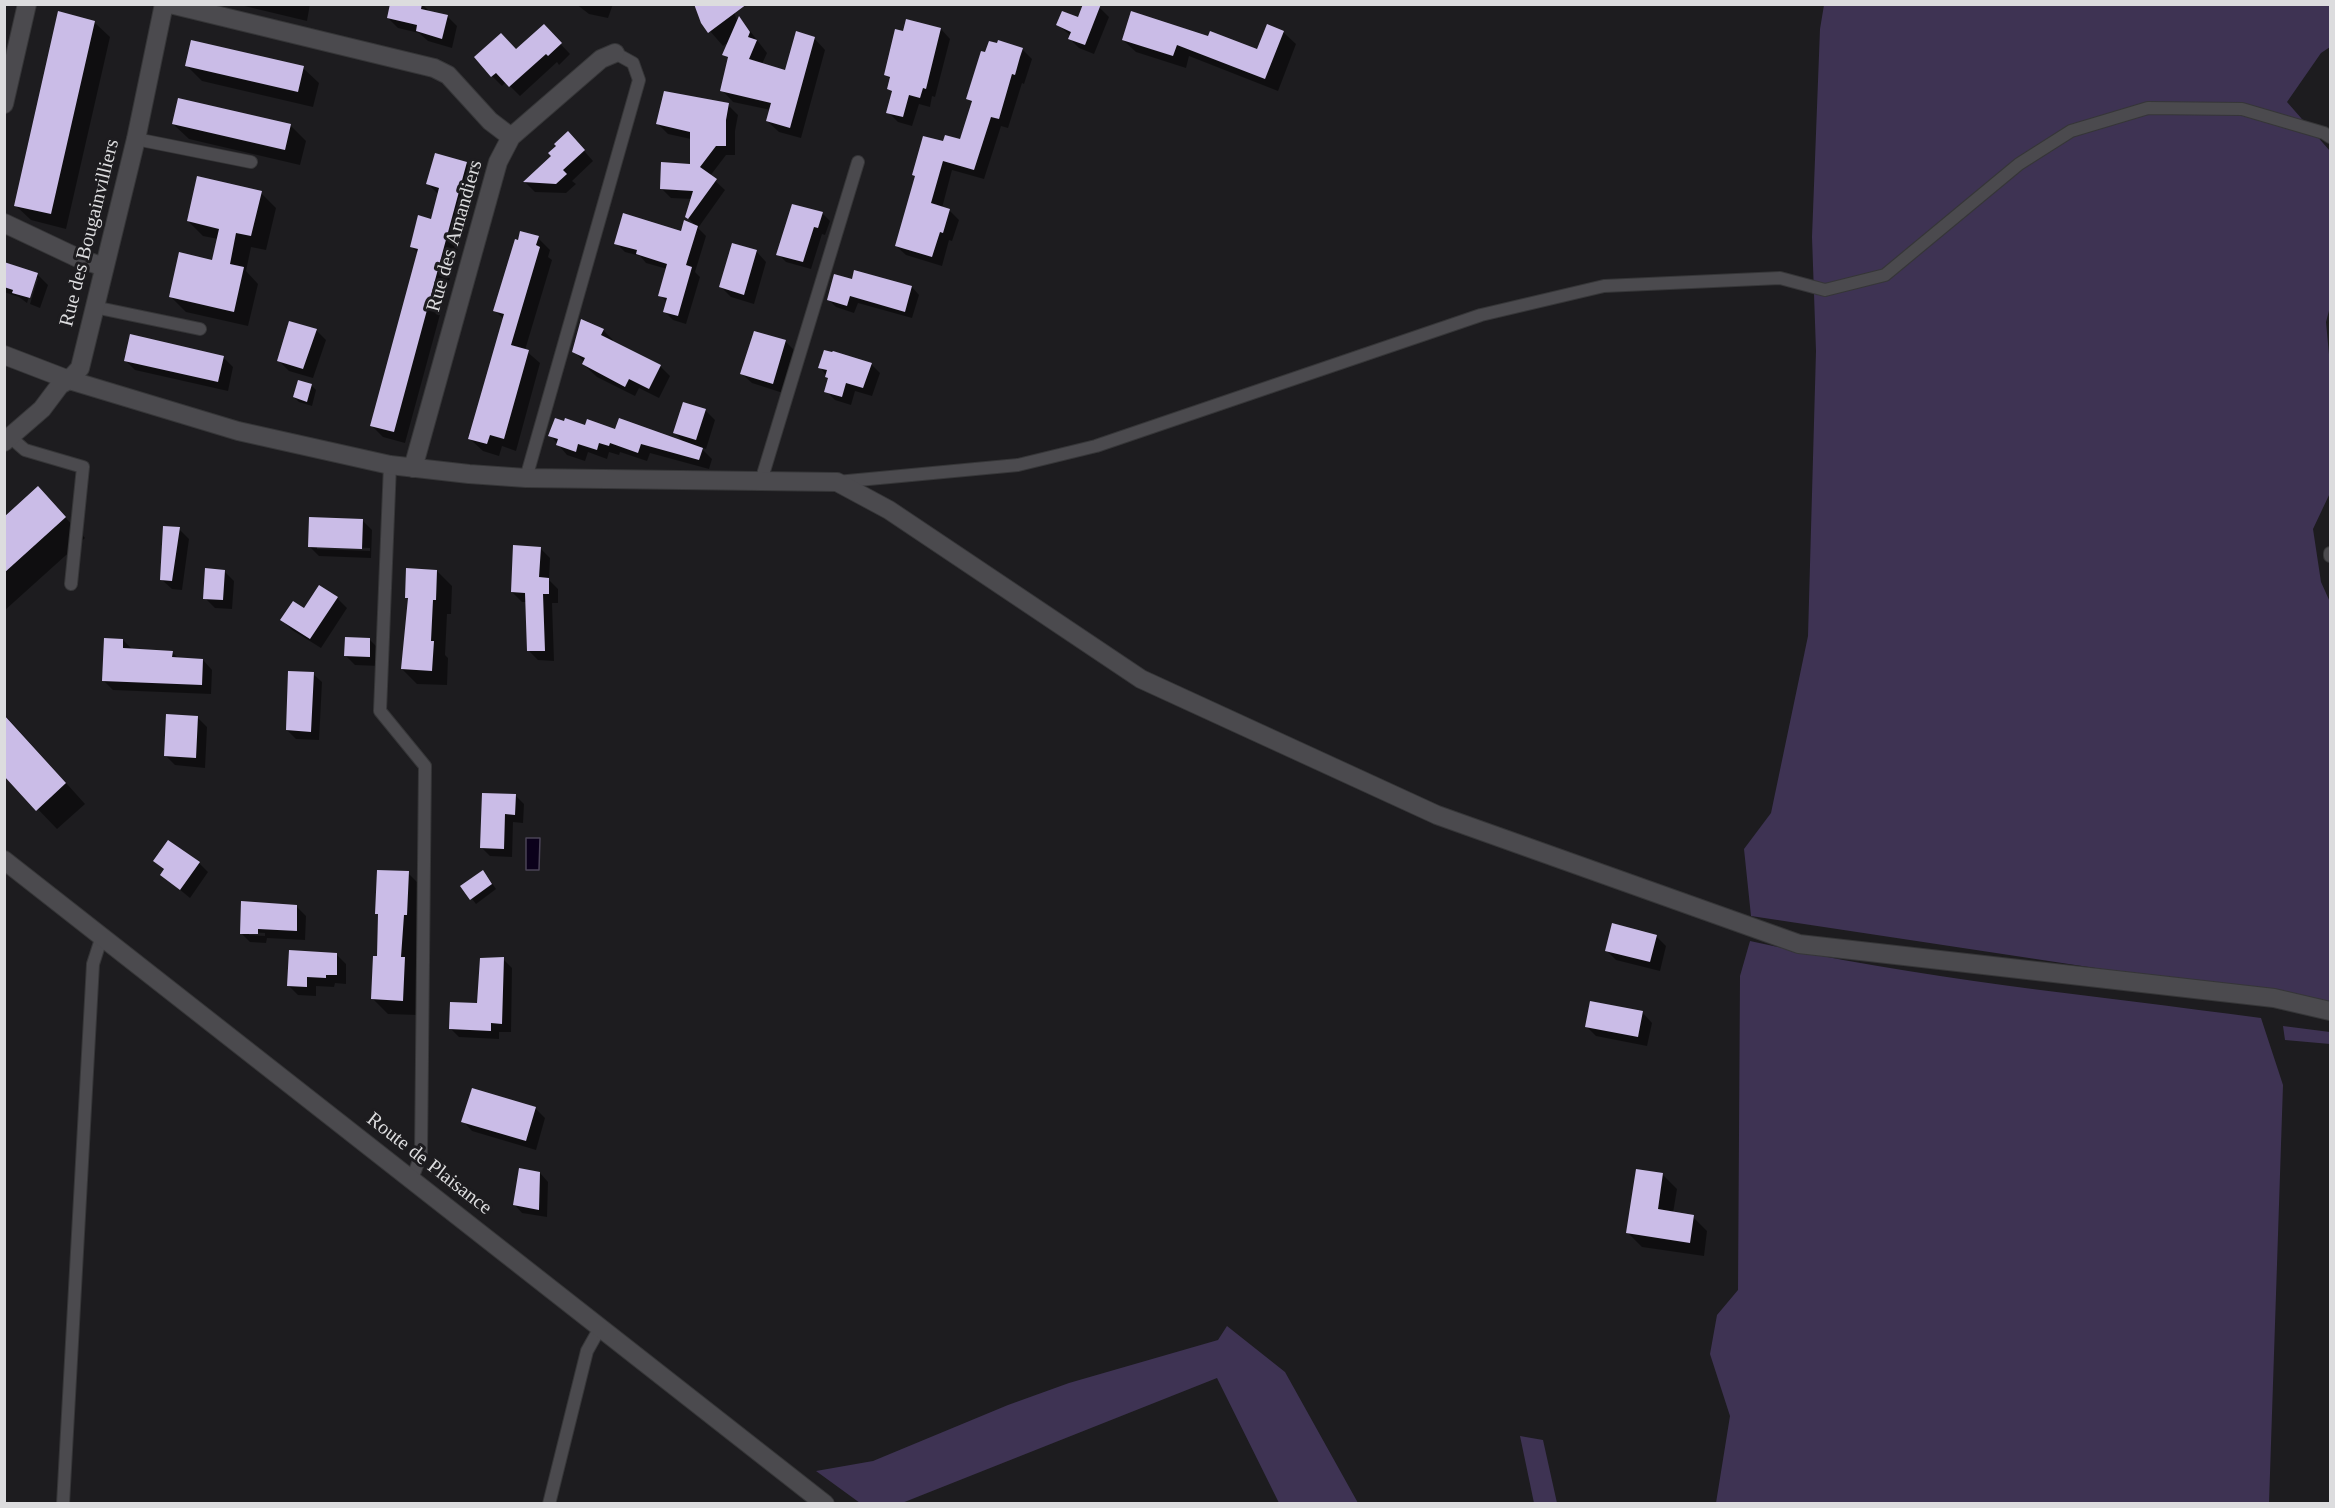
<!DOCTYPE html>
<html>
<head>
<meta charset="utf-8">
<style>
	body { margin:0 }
	#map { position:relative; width:2335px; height:1508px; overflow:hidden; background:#1d1c1f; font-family:"Times New Roman",serif }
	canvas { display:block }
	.frame { position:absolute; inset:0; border:6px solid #dcdcde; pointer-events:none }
</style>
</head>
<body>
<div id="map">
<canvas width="2335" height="1508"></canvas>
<div class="frame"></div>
</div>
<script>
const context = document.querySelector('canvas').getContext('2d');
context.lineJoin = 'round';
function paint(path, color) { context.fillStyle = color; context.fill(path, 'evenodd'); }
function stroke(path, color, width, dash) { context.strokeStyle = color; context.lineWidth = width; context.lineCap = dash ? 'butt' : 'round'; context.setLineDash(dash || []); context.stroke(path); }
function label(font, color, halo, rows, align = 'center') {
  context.font = font + ' "Times New Roman",serif'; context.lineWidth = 6; context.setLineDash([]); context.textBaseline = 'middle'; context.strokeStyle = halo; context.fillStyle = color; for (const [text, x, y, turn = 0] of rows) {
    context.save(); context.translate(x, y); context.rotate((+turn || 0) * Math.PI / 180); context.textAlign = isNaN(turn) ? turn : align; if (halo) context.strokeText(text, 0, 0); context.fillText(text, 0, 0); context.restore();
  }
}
const green = new Path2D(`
	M1824 5H2330V47L2321 53 2287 102 2330 151V307L2326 322 2330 365V493L2313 529 2321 582 2330 602V1008L2221 987 1751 916 1744 849 1771 813 1808 636 1816 351 1812 237 1820 29Z
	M1750 941C1917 979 2091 995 2261 1018L2283 1085 2269 1503H1716L1730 1416 1710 1354 1717 1315 1738 1290 1740 976Z
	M2283 1026 2330 1032V1044L2285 1040Z
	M1227 1326 1285 1372 1358 1503H1279L1217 1378 902 1503H860L816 1471 873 1461 1008 1405 1069 1383 1218 1340Z
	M1520 1436 1543 1440 1557 1503H1534Z`);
const water = new Path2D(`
	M526 838H540L539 870H526Z`);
const shadow = new Path2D(`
	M236 4H310L307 21Z
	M391 4H422L430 12 447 16 457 26 452 48 428 41 419 33 398 28 388 18Z
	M576 4H613L608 18 589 14Z
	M731 4 738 23 740 18 767 53 762 64 786 72 814 38 825 50 801 138 779 132 767 121 771 110 733 102 722 90 729 60 724 54 730 41 723 46 703 23Z
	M1099 7 1109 17 1094 54 1079 48 1070 39 1071 36 1058 25 1079 19Z
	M907 21 941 29 950 39 935 97 932 96 930 107 919 104 912 126 898 122 888 112 893 93 889 89 891 80 886 75Z
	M94 22 110 37 66 229 31 220 15 205Z
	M1283 32 1296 44 1278 91 1189 56 1186 68 1136 52 1123 40 1258 51Z
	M553 36 570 54 559 65 557 62 520 96 506 82 502 86 492 76 516 51Z
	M1022 49 1032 59 1024 84 1022 83 1008 128 1001 126 984 179 952 170 942 208 949 210 959 220 952 241 949 240 942 266 906 255 896 246 917 178 913 174 944 143 961 141 972 103 967 98Z
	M187 66 303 68 319 83 313 107 202 81Z
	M728 105 738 115 735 131V155H726L710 176 725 190 698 228 706 236 695 272 700 277 686 324 673 320 665 312 667 302 660 295 667 269 646 263 640 256 625 252 616 243 682 233 697 227 687 217 692 199 671 198 661 188 691 165V139L668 134 658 124Z
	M173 124 290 125 306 141 300 165 189 139Z
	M577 143 593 161 572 181 576 184 566 193 535 192 525 182 553 157Z
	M466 163 478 175 405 443 383 437 371 425 418 253 411 246 432 221 439 195 428 184Z
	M261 193 276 208 266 250 251 247 246 271 258 284 248 326 186 312 171 297 213 262 218 239 203 236 188 221Z
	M822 213 830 221 825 235 822 234 811 269 786 262 778 254Z
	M538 238 550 250 548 257 552 260 525 350 540 363 516 451 502 446 499 456 483 451 470 439 504 319 495 311Z
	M756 251 766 262 754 304 731 297 721 287Z
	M4 262 38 275 48 285 40 308 30 304 38 278H35L27 303 19 297 4 292Z
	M853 281 912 287 919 295 912 318 858 303 854 313 836 307 829 300Z
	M316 330 326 340 313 378 289 371 279 361Z
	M603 330 613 340 612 342 660 366 670 376 659 398 639 388 635 396 597 377 583 364 584 362 574 351Z
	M785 341 795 351 783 393 752 383 742 374Z
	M223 357 233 367 228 391 135 370 125 360Z
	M871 364 880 373 872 396 855 391 851 405 835 400 826 391 829 379 820 367Z
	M299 382 312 386 316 390 312 406 299 402 294 397Z
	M705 410 715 420 706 449 700 447 712 459 709 469 650 453 647 461 620 452 619 455 609 452 607 459 588 452 585 461 567 455 550 435 586 427 686 444 675 433Z
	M38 489 85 538 4 611V519Z
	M363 521 372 530 371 558 319 556 310 547ZM317 546 370 548V551L317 549Z
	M179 529 189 539 182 590 172 589 161 579Z
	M540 548 550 558 549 580 558 589V603H552L554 661 538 660 528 650 527 602H522L512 592Z
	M224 571 234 581 232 609 215 608 205 598Z
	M437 571 452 586 451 614H447L445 655 448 658 447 685 417 684 402 669 409 600 406 597Z
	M337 598 347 608 321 648 292 630 282 620Z
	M123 640 133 650 172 652 179 659 203 660 212 670 211 694 113 690 103 680Z
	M370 640 380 650 379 666 355 665 345 655Z
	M313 674 322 682 319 740 296 739 287 730Z
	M4 714 85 804 57 829 4 774Z
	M197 717 207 727 205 768 175 765 165 755Z
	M515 795 524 804 523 823 513 822 512 857 490 856 481 847Z
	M155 861 199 863 208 872 190 898 162 875 165 871Z
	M408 873 423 888 416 970 419 974 417 1015 388 1014 373 999 378 957 380 916 377 913Z
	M487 876 496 889 476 904 462 886Z
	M297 907 306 916 305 940 267 938 266 943 250 942 241 933ZM249 932 265 933V936L249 935Z
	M1656 936 1666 946 1660 971 1616 960 1606 950Z
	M337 955 346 964V984L335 983 334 987 316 986V996L298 995 289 986Z
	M503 959 512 968 511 1032H499V1039L459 1037 450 1028 478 1004Z
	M1642 1012 1652 1023 1647 1046 1596 1036 1586 1026Z
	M535 1108 545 1118 536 1150 472 1131 463 1121Z
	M540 1173 548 1182 547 1217 522 1213 514 1204Z
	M1663 1175 1677 1189 1673 1213 1693 1217 1707 1231 1704 1256 1642 1247 1628 1233Z`);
const building = new Path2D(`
	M390 4H422L421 9 448 15 442 39 416 31 417 25 387 18Z
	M694 4H747L708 33 701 23Z
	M1083 4H1101L1085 45 1068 39 1071 32 1056 25 1062 11 1078 17Z
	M58 11 95 21 51 214 14 206Z
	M1131 11 1208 36 1210 31 1257 49 1267 24 1284 31 1265 79 1177 45 1173 56 1122 40Z
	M739 16 750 32 748 37 757 40 749 59 785 70 796 31 815 37 790 128 766 121 771 103 720 91 728 57 722 55Z
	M906 19 941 28 926 89 923 88 920 98 909 95 903 117 886 113 892 91 887 89 890 77 884 75 895 29 903 31Z
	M544 24 562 43 548 56 546 54 509 87 496 73 491 77 474 57 501 33 516 49Z
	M191 40 304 66 298 92 185 66Z
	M998 40 1023 48 1020 57 1015 75 1012 74 999 119 991 117 974 170 943 161 931 203 950 209 943 233 940 232 932 257 895 246 915 176 912 175 923 136 943 141 945 135 960 139 972 101 966 99 981 51 985 52 989 41 997 43Z
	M664 91 729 103 726 120V146H716L700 167 717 179 688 219 685 217 693 191 660 189 661 162 690 164V132L656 124Z
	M178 98 291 124 285 150 172 124Z
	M568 131 585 150 563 170 567 174 556 184 523 182 551 156 548 153 556 146 554 144Z
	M435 153 467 162 394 432 370 426 418 249 410 247 418 215 431 219 439 188 426 184Z
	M197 176 262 191 251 236 236 233 230 264 244 267 234 312 169 297 179 252 212 260 219 229 187 221Z
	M792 204 823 212 818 228 814 227 803 262 776 255Z
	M623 213 681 231 684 220 698 226 686 265 692 267 678 316 663 312 667 298 658 296 667 264 636 254 637 250 614 244Z
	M520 231 539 236 536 245 540 247 511 345 529 350 504 439 490 435 487 444 468 439 504 314 493 311 515 239 518 240Z
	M732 243 757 250 744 295 719 287Z
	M4 262 38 273 30 298 12 293 13 290 4 287Z
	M854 270 912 286 905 312 850 296 847 306 827 300 834 274 852 279Z
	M581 319 604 329 601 335 661 365 649 389 629 379 625 387 582 364 585 358 572 352Z
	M289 321 317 329 303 369 277 361Z
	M754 331 786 340 773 384 740 374Z
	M130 334 224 356 218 382 124 361Z
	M824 350 832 352 833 351 872 363 863 388 846 383 842 397 824 392 828 378 825 377 827 370 818 368Z
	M298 380 312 384 307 402 293 397Z
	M683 402 706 409 696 440 673 433Z
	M555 418 564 421 565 418 585 425 587 419 615 429 619 418 703 448 699 460 641 444 638 453 610 443 609 446 599 443 597 450 578 444 576 452 556 445 558 439 548 436Z
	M38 486 66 517 4 573V517Z
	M309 517 363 519 362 549 308 547Z
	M163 526 180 527 172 581 160 580Z
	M513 545 541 547 539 577 549 578V594H543L545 651H527L525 593 511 592Z
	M205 568 225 570 223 600 203 599Z
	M406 568 437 570 436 600H433L431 641H434L432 671 401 669 408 598H405Z
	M319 585 338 597 310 639 280 620 293 601 304 608Z
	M345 637 370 638V657L344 656Z
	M104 638 123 639V648L173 651 172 657 203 659 202 685 102 681Z
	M288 671 314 672 311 732 286 730Z
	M166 714 198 716 196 758 164 756Z
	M4 715 66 783 36 811 4 776Z
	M482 793 516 794 515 815 505 814 504 849 480 848Z
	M168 840 200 862 180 890 160 875 164 869 153 861Z
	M377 870 409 871 407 915H404L401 957H405L403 1001 371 999 373 956H377L378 914H375Z
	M483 870 492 884 470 900 460 886Z
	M241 901 297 905V931L258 929V934H240Z
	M1612 923 1657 935 1650 962 1605 951Z
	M289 950 337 953V975H326V978L307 977V987L287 986Z
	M504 957 502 1024 491 1023V1031L449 1029 450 1002 477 1003 480 958Z
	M1590 1001 1643 1011 1638 1037 1585 1027Z
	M472 1088 536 1107 526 1141 461 1122Z
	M519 1168 540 1172 539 1210 513 1205Z
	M1636 1169 1663 1173 1658 1209 1694 1215 1690 1243 1626 1233Z`);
const service = new Path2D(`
	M136 139 251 162
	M94 307 200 329
	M10 437 25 450 83 467 71 584
	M390 465 380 711 425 766 421 1155 412 1179
	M526 478 639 80 633 63 615 53
	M761 481 858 162
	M837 482 1018 465 1096 446 1481 315 1604 286 1780 278 1825 290 1885 275 2019 164 2071 131 2148 108 2242 109 2324 133 2330 137
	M2330 553V556
	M63 1504 93 964 102 936
	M549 1504 587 1351 601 1326`);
const minor = new Path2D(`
	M170 4 434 68 448 75 490 121 511 137 498 162 413 468
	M4 104 27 4
	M511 137 601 59 615 53
	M4 223 78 258 104 267
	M4 355 69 380 238 431 390 465 469 474 526 478 837 482 889 510 1141 679 1437 815 1799 944 2274 998 2330 1011
	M4 442 42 409 60 385 69 380 80 368 136 139 164 4`);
const secondary = new Path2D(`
	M4 860 825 1504`);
const streetNames = [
	["Rue des Bougainvilliers",90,233,-76],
	["Rue des Amandiers",455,236,-74],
	["Route de Plaisance",429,1164,38]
];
paint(green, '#3e3353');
paint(water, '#0b011b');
stroke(water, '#4a4356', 1.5);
paint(shadow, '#0007');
paint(building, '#cabce7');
stroke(service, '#363638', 14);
stroke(minor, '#363638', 20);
stroke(secondary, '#363638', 20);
stroke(service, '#4b4a4e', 12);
stroke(minor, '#4b4a4e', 18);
stroke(secondary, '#4b4a4e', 18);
label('20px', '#dcdcde', '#1d1c1f', streetNames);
</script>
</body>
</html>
